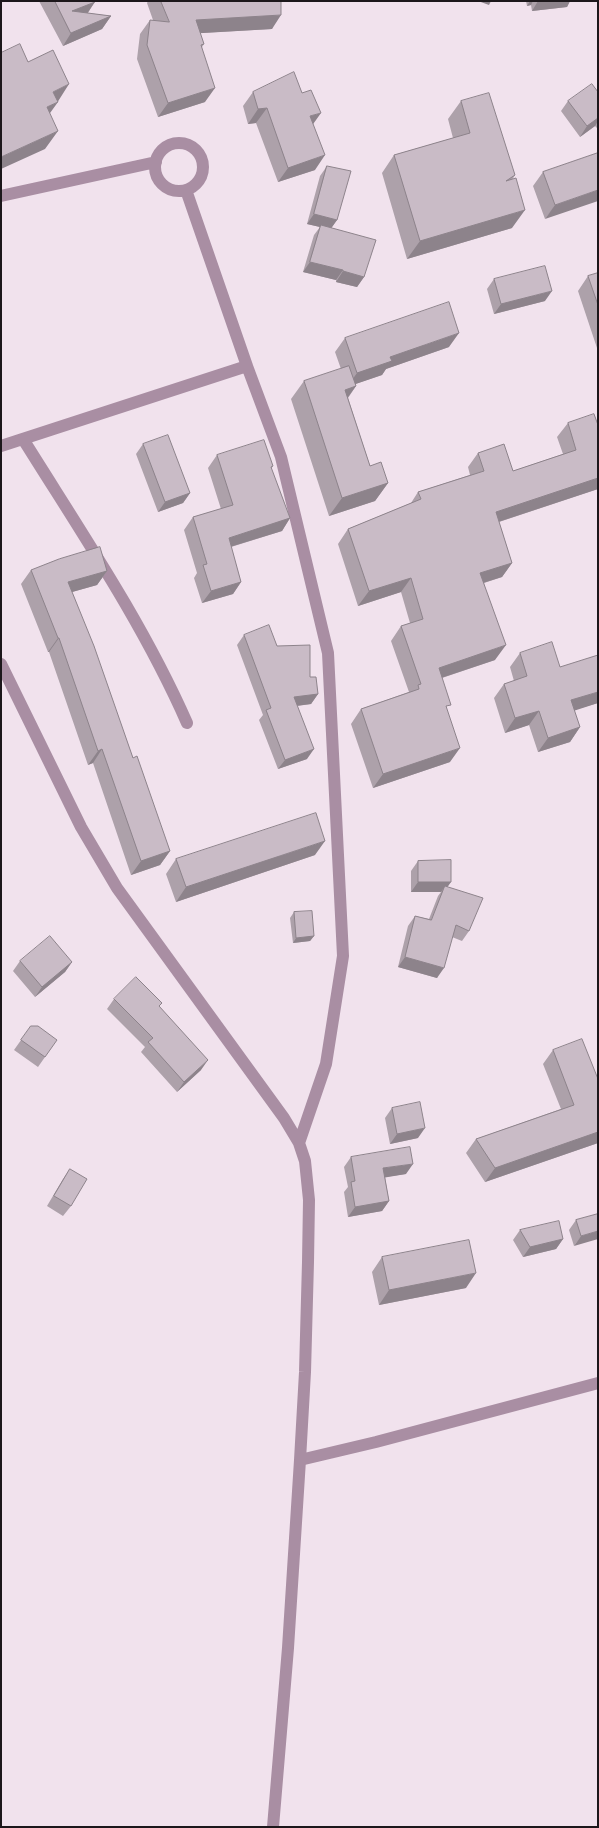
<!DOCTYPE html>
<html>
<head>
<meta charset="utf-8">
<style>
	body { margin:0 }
	#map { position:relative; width:599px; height:1828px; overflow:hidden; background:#f1e2ed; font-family:Barlow,sans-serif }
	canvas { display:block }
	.frame { position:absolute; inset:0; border:2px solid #1c171b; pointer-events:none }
</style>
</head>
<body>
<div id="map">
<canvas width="599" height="1828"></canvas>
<div class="frame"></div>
</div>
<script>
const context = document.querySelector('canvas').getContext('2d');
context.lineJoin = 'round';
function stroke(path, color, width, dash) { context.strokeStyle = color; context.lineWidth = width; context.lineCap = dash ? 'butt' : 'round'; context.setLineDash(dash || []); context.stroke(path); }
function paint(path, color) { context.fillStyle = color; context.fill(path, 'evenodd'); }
const minor = new Path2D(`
	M155 167a24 24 0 1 1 48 0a24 24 0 1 1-48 0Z
	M186 190 247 366
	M1 196 156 162
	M23 439C81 532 143 623 187 723
	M1 446 247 366 281 457 328 653 343 956 326 1064 299 1143
	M1 664 81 827 117 888 284 1118 299 1143 305 1161 309 1200 308 1262 305 1372 300 1460 288 1648 273 1827
	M300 1460 376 1442 598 1383`);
const wall = new Path2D(`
	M39 1H95L88 13 111 16 102 29 63 46Z
	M148 1H281L272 29 200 33 204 44 202 47 205 102 158 117 137 59 140 34 150 20H153L147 3Z
	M526 1H570L567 7 532 11 531 5 527 6Z
	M253 92 302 93 313 124 315 170 278 182 256 123 248 124 243 106Z
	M598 92V129L595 126 580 137 561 111 568 101Z
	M461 101 515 175 512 180V228L407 259 382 173 394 155 453 138 448 119Z
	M598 153 545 219 533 186 543 172Z
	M327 166 337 220 331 228 364 277 357 287 336 282V280L303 272 314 235 320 227 307 224 320 176Z
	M598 273V351L578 291 588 276Z
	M494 279 545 301 494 314 487 289Z
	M345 338 449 347 386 369 382 375 355 384 356 386 348 398 370 466 388 483 375 501 329 516 291 399 304 381 341 369 335 352Z
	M568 423 598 489 499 522 512 563 502 577 484 583 495 660 442 678 447 710 450 762 373 788 351 724 361 709 409 692 391 641 401 626 410 623 401 592 358 606 338 544 348 529 411 503 418 492 470 475 468 467 478 453 513 471 563 454 557 437Z
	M143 444 190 493 183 503 158 512 136 454Z
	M217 455 273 466 271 469 290 518 282 531 231 547 241 582 233 594 202 603 194 578 197 573 184 530 193 517 221 509 208 468Z
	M31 570 107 571 97 585 72 592 133 758 170 851 160 865 131 875 93 763 88 765 49 652H48L21 584Z
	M244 635 277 646 310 677 318 694 311 704 297 706 307 759 278 769 259 720 263 715 237 645Z
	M520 653 560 667 598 703 574 710 580 727 570 742 538 752 529 725 505 733 494 698 504 684 514 681 510 667Z
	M315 855 176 902 166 874 176 859Z
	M418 861 447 887 469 931 462 941 452 937 437 978 398 967 408 926 415 916 429 919 438 896 441 892H411V871Z
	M294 912 314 936 310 941 293 943 290 918Z
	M20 961 72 962 65 972 35 997 13 971Z
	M114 999 159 1007 201 1070 177 1092 141 1052 145 1047 107 1009Z
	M31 1026 45 1057 38 1067 14 1050Z
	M553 1050 598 1079V1143L485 1182 466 1153 476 1139 561 1109 543 1064Z
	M392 1108 418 1138 390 1144 385 1118Z
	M351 1157 406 1174 385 1177 389 1201 382 1211 348 1217 344 1192 348 1187 344 1167Z
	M70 1169 71 1206 63 1216 47 1206 63 1179Z
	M598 1214 574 1246 569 1230 576 1220Z
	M520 1230 563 1239 556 1249 523 1257 513 1240Z
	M382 1257 466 1288 379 1305 372 1272Z`);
const shadedWall = new Path2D(`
	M478 1H491L489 5Z
	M530 1H533L531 5 527 6Z
	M538 1H570L567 7 532 11Z
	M95 2 86 15 72 11Z
	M281 15 272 29 186 34 196 20Z
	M111 16 102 29 63 46 71 33Z
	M69 84 57 103 53 92Z
	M215 88 205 102 158 117 168 103Z
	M58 102 45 120 47 107Z
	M267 108 256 123 248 124 258 109Z
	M321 113 311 127 310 116Z
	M598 118V121L595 126 580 137 587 126Z
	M58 131 45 149 1 169V157Z
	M325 155 315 170 278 182 288 168Z
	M598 190V201L545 219 555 205Z
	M525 210 512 228 407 259 420 241Z
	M314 214 337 220 330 230 321 225 320 227 307 224Z
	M310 262 343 270 336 280 303 272Z
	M343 271 364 277 357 287 336 282Z
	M552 291 545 301 494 314 501 304Z
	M459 333 449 347 386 369 382 375 347 387 357 373 390 357Z
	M356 386 343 404 345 390Z
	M598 478V489L486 526 496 512Z
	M388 483 375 501 329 516 342 498Z
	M190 493 183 503 158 512 165 502Z
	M290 518 282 531 220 550 229 538Z
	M512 563 502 577 470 587 480 573Z
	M107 571 97 585 58 596 68 582Z
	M411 578 401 592 358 606 369 591Z
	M241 582 233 594 202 603 211 591Z
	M58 638H59L49 652H48Z
	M506 645 495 660 429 682 439 668Z
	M598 692V703L561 715 571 700Z
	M318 694 311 704 287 707 294 697Z
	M539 711 529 725 505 733 515 718Z
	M580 727 570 742 538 752 548 738Z
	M460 748 450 762 373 788 383 774Z
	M102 749 93 763 88 765 98 751Z
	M314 749 307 759 278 769 285 760Z
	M325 841 315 855 176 902 186 887Z
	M170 851 160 865 131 875 141 861Z
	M418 882H451L444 892 445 886 441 892H411Z
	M314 936 310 941 293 943 296 938Z
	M405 957 444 968 437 978 398 967Z
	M72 962 65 972 35 997 42 987Z
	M208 1060 201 1070 177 1092 184 1082Z
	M425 1128 418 1138 390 1144 397 1134Z
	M598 1132V1143L485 1182 495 1168Z
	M413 1164 406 1174 376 1179 383 1168Z
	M389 1201 382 1211 348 1217 355 1207Z
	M598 1231V1239L574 1246 581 1236Z
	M563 1239 556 1249 523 1257 530 1247Z
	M476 1273 466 1288 379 1305 389 1290Z`);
const building = new Path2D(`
	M55 1H95V2L72 11 111 16 71 33Z
	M161 1H281V15L196 20 204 44 201 45 215 88 168 103 147 45 150 20 169 22Z
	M20 44 28 62 53 50 69 84 53 92 58 102 47 107 58 131 1 157V53Z
	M294 72 302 93 311 90 321 113 310 116 325 155 288 168 267 108 258 109 253 92Z
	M592 84 598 92V118L587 126 568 101Z
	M489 93 515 175 506 181 516 178 525 210 420 241 394 155 470 133 461 101Z
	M598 153V190L555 205 543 172Z
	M327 166 351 171 337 220 314 214Z
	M321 225 376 240 364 277 343 271V270L310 262Z
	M545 266 552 291 501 304 494 279Z
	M598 273V305L588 276Z
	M449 302 459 333 390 357 392 361 357 373 345 338Z
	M349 366 356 386 345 390 370 466 381 462 388 483 342 498 304 381Z
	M594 414 598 425V478L496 512 512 563 480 573 506 645 439 668 451 705 446 706 460 748 383 774 361 709 419 689 418 685 421 684 401 626 423 619 411 578 369 591 348 529 421 499 418 492 484 471 478 453 504 444 513 471 576 450 568 423Z
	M168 435 190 493 165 502 143 444Z
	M264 440 273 466 271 467 290 518 229 538 241 582 211 591 203 565 207 564 193 517 233 505 217 455Z
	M100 547 107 571 68 582 94 646 133 758 137 756 170 851 141 861 102 749 98 751 59 638H58L31 570 59 559Z
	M269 625 277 646 310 645V677H316L318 694 294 697 314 749 285 760 266 710 271 708 244 635Z
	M552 642 560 667 598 655V692L571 700 580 727 548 738 539 711 515 718 504 684 527 676 520 653Z
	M316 813 325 841 186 887 176 859Z
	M451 860V882H418V861Z
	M445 886 483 898 469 931 456 925 444 968 405 957 415 916 431 920Z
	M312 911 314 936 296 938 294 912Z
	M50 936 72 962 42 987 20 961Z
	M136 977 162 1003 159 1006 208 1060 184 1082 148 1042 153 1038 114 999Z
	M31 1026H38L57 1040 45 1057 21 1040Z
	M582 1039 598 1079V1132L495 1168 476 1139 574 1105 553 1050Z
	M420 1102 425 1128 397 1134 392 1108Z
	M410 1147 413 1164 383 1168 389 1201 355 1207 351 1182 355 1181 351 1157Z
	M70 1169 87 1179 71 1206 54 1196Z
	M598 1214V1231L581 1236 576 1220Z
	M559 1221 563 1239 530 1247 520 1230Z
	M469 1240 476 1273 389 1290 382 1257Z`);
stroke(minor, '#a98ea3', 12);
paint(wall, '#ada1aa');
paint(shadedWall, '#8d838b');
paint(building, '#c9bbc6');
stroke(building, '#8d838b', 1);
</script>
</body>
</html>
